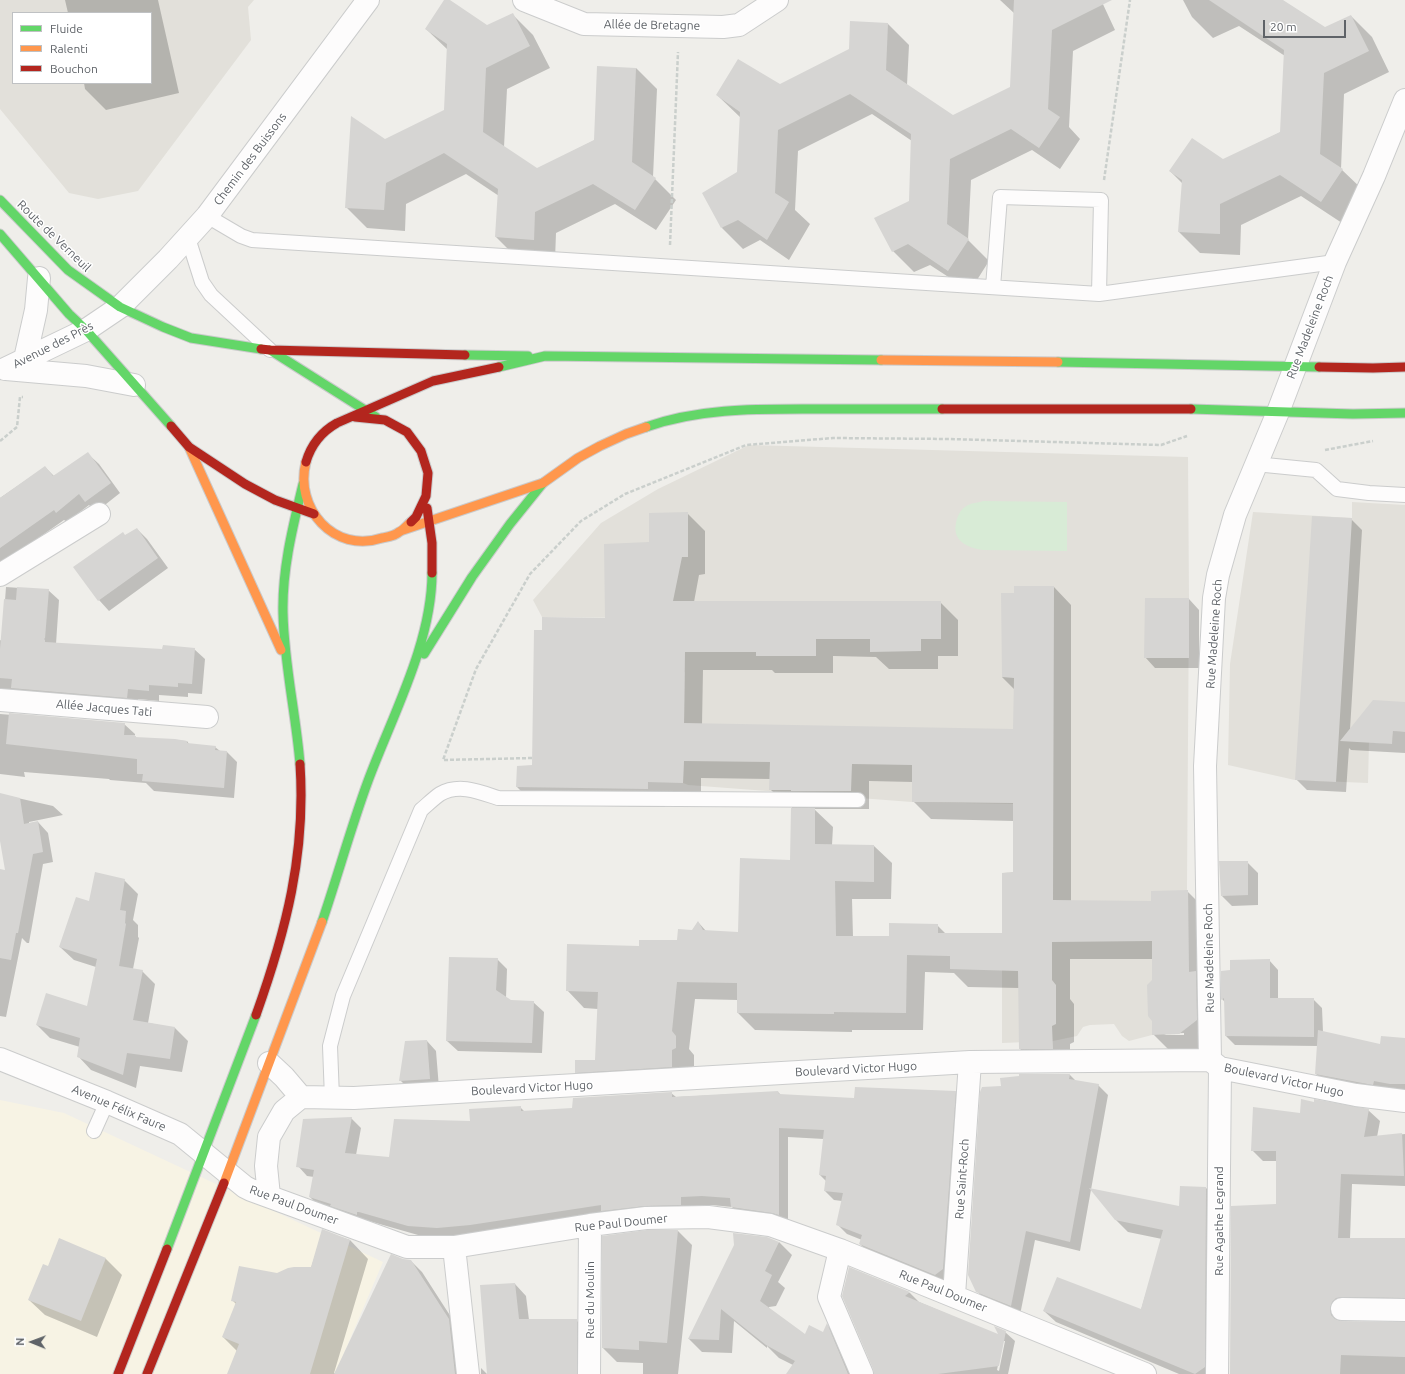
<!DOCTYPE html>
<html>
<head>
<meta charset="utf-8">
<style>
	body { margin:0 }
	#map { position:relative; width:1405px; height:1374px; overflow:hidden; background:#efeeea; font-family:Ubuntu,sans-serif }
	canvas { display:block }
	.legend { position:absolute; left:12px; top:12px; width:140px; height:72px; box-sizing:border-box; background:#fff; border:1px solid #bfc1c3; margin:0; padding:5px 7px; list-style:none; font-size:12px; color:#5f6368 }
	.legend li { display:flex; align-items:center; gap:8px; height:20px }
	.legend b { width:20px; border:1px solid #bfc1c3 }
	.north { position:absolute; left:12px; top:1322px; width:40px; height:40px; -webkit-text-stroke:3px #fff; paint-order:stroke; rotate:271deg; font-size:11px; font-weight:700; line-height:16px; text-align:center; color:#5f6368 }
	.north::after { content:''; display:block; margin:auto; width:14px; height:18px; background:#5f6368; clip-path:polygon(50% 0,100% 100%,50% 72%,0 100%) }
	.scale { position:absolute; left:1263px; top:20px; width:83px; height:18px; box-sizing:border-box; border:2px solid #5f6368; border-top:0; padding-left:5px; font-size:12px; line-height:14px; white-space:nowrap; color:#5f6368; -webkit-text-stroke:3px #fff; paint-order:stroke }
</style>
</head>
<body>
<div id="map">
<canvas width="1405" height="1374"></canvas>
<ul class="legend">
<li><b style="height:5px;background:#63d668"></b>Fluide</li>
<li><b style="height:5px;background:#ff974d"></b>Ralenti</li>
<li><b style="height:5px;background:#b3261e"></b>Bouchon</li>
</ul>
<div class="north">N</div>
<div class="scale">20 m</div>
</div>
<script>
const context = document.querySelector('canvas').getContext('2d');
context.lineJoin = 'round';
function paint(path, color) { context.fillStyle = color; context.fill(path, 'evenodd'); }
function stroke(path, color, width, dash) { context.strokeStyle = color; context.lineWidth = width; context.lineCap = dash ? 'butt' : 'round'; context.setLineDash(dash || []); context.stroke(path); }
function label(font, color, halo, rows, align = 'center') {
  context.font = font + ' Ubuntu,sans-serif'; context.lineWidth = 3; context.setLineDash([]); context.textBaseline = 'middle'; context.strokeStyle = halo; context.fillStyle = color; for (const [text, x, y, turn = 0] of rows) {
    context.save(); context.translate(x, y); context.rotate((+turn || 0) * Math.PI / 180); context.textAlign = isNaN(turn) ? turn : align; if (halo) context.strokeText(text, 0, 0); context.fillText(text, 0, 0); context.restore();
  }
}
const commercial = new Path2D(`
	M0 1100 64 1113 383 1262 335 1374H0Z`);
const education = new Path2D(`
	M0 0H254L248 7 251 40 138 191 98 199 69 193 0 109ZM13 13H151V83H13Z
	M749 445 1188 457 1189 598 1186 1028 1179 1034 1152 1035 1129 1041 1122 1036 1114 1024 1090 1025 1083 1027 1077 1036 1053 1041 1002 1043V873L1013 872V804L912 802 688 785 683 783 685 672 639 670V618L542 617 533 600 601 523 658 489Z
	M1352 502 1405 505V732L1393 731 1392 744 1369 742 1368 783 1295 780 1228 765 1230 664 1253 512 1352 518Z`);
const green = new Path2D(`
	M983 501 1067 502V551L983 550C968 548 952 541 956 523 957 517 960 510 965 507 969 503 978 503 983 501Z`);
const shadow = new Path2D(`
	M65 0H158L179 93 106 110 85 89 84 83H151V13H68Z
	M445 0H448L487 26 512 14 533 35 550 68 507 89 504 147 537 169 595 140 636 68 657 89 653 177 676 200 656 230 615 204 556 233 555 260 517 258 496 237 499 196 466 174 406 204 405 231 367 228 346 207 385 140 445 111 448 50 426 29Z
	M1000 0H1101L1115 30 1073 51 1069 127 1080 139 1060 169 1032 150 971 180 968 240 989 261 970 291 930 265 914 272 893 251 910 201 912 141 872 114 798 151 795 210 810 224 789 260 760 240 743 249 722 228 738 173 741 118 717 95 780 85 850 50 888 24 909 45 907 85 953 116 1011 88 1015 14Z
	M1183 0H1282L1324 29 1351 16 1372 37 1389 72 1344 94 1341 169 1363 190 1342 223 1301 196 1241 225 1240 255 1200 253 1179 232 1183 184 1170 171 1223 160 1281 132 1285 56 1239 26 1213 38 1192 17Z
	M88 454 99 464 120 493 96 512 89 505 67 522 64 520 3 563 0 573V498L45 467 54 476Z
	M687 513 705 531V574L699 575 694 602H940L958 620V656H938V669H889L876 657 833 656V673H775L772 670H703L702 725 1014 730V689L1002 677 1015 594 1054 587 1071 605V902H1152L1187 891 1205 909 1214 1038 1197 1052H1171L1153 1034V959H1070V999L1074 1004V1042L1070 1044V1066H1038L1020 1049 1019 988 968 987 954 973 925 972 923 1030H852V1032L755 1030 738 1013V1000L695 999 689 1049 694 1055V1066L690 1068 593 1090 576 1072 596 1061 598 1009 584 1008 567 990 640 948 678 941 692 931 698 922 706 931 739 933 791 861 792 807H788L770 789V779L701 778V800L666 799 665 807 535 805 517 787 533 766 606 619 650 543ZM869 781 913 782V801L931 819 1014 821V873L1003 934H946L937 925 890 937H853L852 899H891L892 863 874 846 832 845 833 827 814 809H869ZM1184 1033V1035H1166L1164 1034Z
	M1351 519 1362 530 1350 730 1405 706V753L1351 750 1349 748 1346 792 1307 790 1296 779Z
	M137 529 147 539 168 568 109 611 99 600 75 567Z
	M6 587 48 590 59 600 56 644 163 650 194 649 205 659 202 694 188 693V697L159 695V701L138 699 137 708 9 698 0 689V640L2 641Z
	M1189 599 1199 610V668H1155L1145 657Z
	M0 714 124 724 135 734V736L137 738 187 741 189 744 215 747 220 751 227 752 237 762 234 798 154 791 146 783 110 780 109 779 24 772 25 777 0 774Z
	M0 794 53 806 63 815 29 822V824L38 822 48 833 53 862 43 864 29 943H27L22 938 6 1017 0 1016V870L6 871 0 835Z
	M1247 862 1258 873V905L1232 906 1222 896Z
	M124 880 138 894 133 920 138 925V937L139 938 133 969 142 971 155 984 148 1023 175 1028 188 1041 182 1072 140 1066 136 1088 91 1070 78 1056 80 1047 50 1038 37 1025 88 1007 96 967 74 960 60 947 89 902Z
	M497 959 507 969 506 998 511 1001 533 1002 544 1012 542 1053 458 1051 447 1041Z
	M1269 960 1278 970V999H1313L1322 1008 1323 1032 1381 1045 1405 1039V1094L1327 1084 1316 1074 1318 1046 1235 1045 1226 1036 1225 1002 1222 999V972L1231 971Z
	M427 1041 436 1051 439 1088 410 1090 400 1080Z
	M1070 1075 1076 1081 1098 1085 1108 1095 1080 1251 1035 1240 1020 1315 987 1302 977 1291 1002 1087 1020 1077Z
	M778 1092 782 1096 855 1099 955 1092 965 1101 945 1284 870 1254 860 1244 862 1240 847 1234 837 1224 842 1201 834 1200 825 1191 826 1181 820 1175 824 1139 788 1137V1224L742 1217 732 1207 712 1205 691 1206 690 1214 447 1237 418 1235 320 1207 310 1197 314 1177 307 1176 298 1166 351 1118 361 1128 356 1155 390 1158 471 1122 520 1107 525 1112 573 1109 671 1093 676 1097Z
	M1368 1110 1380 1121 1377 1137 1405 1134V1186L1352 1184 1350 1239H1405V1308L1342 1313 1340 1320 1341 1322 1405 1323V1374H1231L1277 1205V1161H1263L1252 1150 1301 1114Z
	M1206 1188 1218 1199 1216 1374H1179L1056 1322 1044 1311 1141 1310 1162 1239 1128 1232 1116 1220 1179 1207Z
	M323 1231 350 1240 368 1259 334 1373H335L403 1260H410L422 1272 460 1331 465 1374H228L237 1351 223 1337 236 1304 232 1300 278 1274 311 1268Z
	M678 1231 692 1245 678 1374H643V1363L617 1362 603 1348V1237Z
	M59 1240 106 1259 122 1275 97 1337 45 1315 29 1300 48 1268Z
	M779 1242 792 1255 778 1282 785 1288 776 1306 769 1307V1309L805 1336 823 1334 827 1325 839 1337 855 1374H798L793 1365 779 1358 767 1346V1348L734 1321 732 1353 702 1352 689 1339Z
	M850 1269 910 1293 919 1302 1000 1336 1005 1332 1015 1341 1008 1374H875ZM1003 1341H1005L999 1371 997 1370Z
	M515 1284 526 1296 529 1320H576L588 1332 587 1374H488Z
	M481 1368 487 1374H481Z`);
const building = new Path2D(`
	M444 0H450L487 25 513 13 530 46 486 68 483 132 537 168 594 140 597 66 636 68 632 162 656 178 635 210 593 184 535 212 534 240 495 237 498 189 444 153 386 183 384 210 345 208 351 116 385 139 444 110 447 44 425 29Z
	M1014 0H1112L1052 30 1048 109 1060 117 1039 148 1011 129 950 159 947 224 969 239 948 271 908 244 892 252 874 218 909 201 911 134 850 94 778 130 775 193 789 202 767 240 738 220 721 228 702 193 737 172 740 112 716 95 738 59 780 84 849 49 850 21 888 23 886 70 953 115 1010 87Z
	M1209 0H1283L1325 27 1351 15 1369 51 1324 73 1320 154 1343 169 1321 202 1280 175 1220 204V234L1178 232 1182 180 1169 171 1192 138 1223 159 1280 132 1284 50Z
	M88 452 111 483 85 502 79 494 56 513 54 510 0 548V498L45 466 53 476Z
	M688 512V557H682L673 601H941V639H921V651L870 652V639H816V656H756V652H685L684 723 1013 729 1014 678 1002 677 1001 593H1014V586H1054L1053 900 1151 901V891L1188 890 1189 972 1196 971 1197 1020 1179 1034 1152 1035V1021L1148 1016 1147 985 1152 980V941L1052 942V980L1056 985V1024L1052 1026 1053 1049H1019L1018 971 950 969V956L907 955 906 1013 834 1012V1014L737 1013V983L677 982 672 1031 676 1036V1048L672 1050V1067L575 1073V1060H595L598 992 566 991 567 944 639 946V940H677L678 929 692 930 698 921 703 930 738 932 740 858 790 860 791 808H815V844L874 845V882L835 881 836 936H889V923L938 924V933H1002V873L1013 872V803L912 802V765L852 764 851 791H791V790H769L770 762 684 761 683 783 648 782V789L516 787 517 766 532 765 534 630H542V617L605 618 604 544 649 542V513Z
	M1312 516 1352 518 1336 782 1295 780Z
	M137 528 158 558 98 601 73 567 123 532 125 535Z
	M17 587 49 589 45 638 44 639 45 640V642L162 649 163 645 195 648 192 684 178 683V687L149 685V691L128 689 127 698 11 688 12 679 0 678V649L4 599 16 600Z
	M1145 598H1189V658H1144Z
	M1373 700 1405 702V732L1393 731 1392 744 1340 741Z
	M9 713 125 723 124 735H135V737L175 739 187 741V743L216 746 215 750 227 751 224 788 142 781 143 774H137V759L6 744Z
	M0 793 20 798 24 824 38 821 43 852 33 854 18 933H16L11 960 0 958V869L5 870 0 841Z
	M1219 861H1248V895L1221 896Z
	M95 872 125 879 120 910 126 911 125 923 126 924 119 966 143 970 133 1020 175 1027 170 1059 127 1053 123 1075 77 1057 80 1038 36 1025 46 993 87 1006 97 959 59 947 76 897 89 901Z
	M449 957 498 958 496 990 511 1000 534 1001 532 1043 446 1041Z
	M1270 959V998H1314V1037L1225 1036 1224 998 1221 1000V971L1230 970V960Z
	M1318 1030 1380 1044 1381 1036 1405 1038V1084H1390L1374 1081 1373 1085 1315 1074Z
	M427 1040 430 1079 399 1081 405 1041Z
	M1019 1074H1070L1069 1079 1099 1084 1070 1242 1026 1231 1011 1306 976 1292 968 1275 980 1092 982 1087 1001 1086 1000 1078 1019 1076Z
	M855 1087 956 1091 943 1269 935 1275 859 1244 862 1235 836 1225 843 1193 824 1191 826 1176 819 1175 824 1130 779 1128V1215L772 1213 731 1207 730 1198 702 1196 681 1197V1205L645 1206 601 1211V1205L470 1225 437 1228 408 1226 359 1212H357V1215L330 1206 331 1204 309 1197 314 1170 296 1167 303 1119 352 1117 345 1153 389 1157 394 1119 470 1121 469 1109 521 1106V1111L572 1108 573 1098 672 1092V1097L778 1091 779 1094 854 1098Z
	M1301 1099 1314 1102V1099L1369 1109 1364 1137 1402 1133 1404 1176 1341 1174 1338 1238H1405V1298L1342 1297 1336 1298 1332 1302 1330 1309 1331 1315 1335 1319 1341 1321 1405 1322V1357L1341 1355 1340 1374H1230L1231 1206 1276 1204V1151H1251L1253 1107 1300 1113Z
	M1180 1186 1206 1187 1205 1367 1195 1374 1043 1311 1057 1277 1141 1309 1163 1230 1115 1220 1089 1188 1179 1206Z
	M322 1229 350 1240 310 1374H227L239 1344 222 1337 236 1302 231 1301 239 1266 277 1273 288 1268 294 1267H311Z
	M647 1230H678L667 1343 639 1341V1350L602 1348V1236Z
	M733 1233 767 1237 779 1242 765 1271 772 1275 760 1301 805 1334 809 1325 823 1332 827 1323 848 1374H786L795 1361 766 1345 721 1309 719 1340 688 1339 734 1245Z
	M59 1238 106 1258 81 1321 28 1300 43 1264 48 1266Z
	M391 1254 403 1259 411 1260 449 1319 455 1374H334Z
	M849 1267 910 1292 905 1296 998 1334 994 1326 1006 1331 999 1366 938 1374H874L873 1369 842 1296Z
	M515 1283 519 1319H577V1374H487L480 1285Z`);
const path = new Path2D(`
	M1104 180 1130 0
	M670 245 678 52
	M0 441 17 427 20 397H23
	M1325 450 1373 441
	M532 758 443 760 476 669 530 574 581 521 625 494 746 445 833 438 949 439 1161 445 1187 436`);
const lane = new Path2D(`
	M207 216 241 236 252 240 1099 294 1335 262
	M188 238 202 282 211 295 270 350
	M993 287 1000 197 1101 200 1099 294
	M1255 464 1316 470 1337 489 1369 493 1405 495
	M332 1098 330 1046 343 996 421 810C427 805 434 798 440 794 459 783 480 792 498 798L858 800
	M94 1131 107 1102`);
const street = new Path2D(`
	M524 0 584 24 723 27 739 25 777 0
	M25 359 36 310 39 278
	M5 369 86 330 120 307 168 259 207 216 368 0
	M6 369 86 376 134 385
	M0 575 99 514
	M0 700 207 717
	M0 1059 107 1102 180 1134 245 1187 251 1190 407 1247H454L590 1225 646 1218 708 1217 770 1225 840 1250 1145 1374
	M1210 1060 1205 766 1214 598 1218 575 1235 515 1278 412 1335 262 1374 176 1405 100
	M269 1063 284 1077 301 1097
	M269 1196 266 1166 269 1137 284 1111 301 1097 354 1098 970 1062 1210 1060 1220 1068 1356 1095 1405 1101
	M454 1247 468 1374
	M840 1250 829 1297 862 1374
	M954 1295 970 1062
	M1342 1309 1405 1310
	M589 1374 590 1225
	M1217 1374 1220 1068`);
const fast = new Path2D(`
	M0 200 68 270 120 307 163 327 191 338 261 349
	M0 234 69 314 86 330 171 426
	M270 350 376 417
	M465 355 528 356
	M1058 362 1319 367
	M499 367 545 356 881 360
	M1191 409 1353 414 1405 413
	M646 427C699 408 757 409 812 409 855 409 899 409 942 409
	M424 654 472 577 510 524 543 483
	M300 764C296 714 284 664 283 613 282 569 293 526 303 484
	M322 922C338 875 351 827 368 781 392 716 432 643 432 573
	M167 1249 256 1015`);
const slow = new Path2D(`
	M881 360 1058 362
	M189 447 281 650
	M306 462C294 508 334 554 382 538 387 537 395 536 399 532 404 530 407 525 411 522
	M403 530 543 483 578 458 600 446 626 434 646 427
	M224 1183 322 922`);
const jam = new Path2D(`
	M261 349 270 350 465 355
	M1319 367 1373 368 1405 367
	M942 409H1191
	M355 417 385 420 407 432 421 451 428 473 426 496 416 517 411 522
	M171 426 189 447 245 484 275 500 314 514
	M306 462C311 445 321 432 337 423L433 381 499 367
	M427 508 432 543V573
	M256 1015C286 931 306 854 300 764
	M118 1374 167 1249
	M147 1374 224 1183`);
const streetNames = [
	["Allée de Bretagne",652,25,1],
	["Chemin des Buissons",250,159,-53],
	["Route de Verneuil",54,236,44],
	["Rue Madeleine Roch",1310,327,-69],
	["Avenue des Près",53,345,-27],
	["Rue Madeleine Roch",1214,634,-86],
	["Allée Jacques Tati",104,708,5],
	["Rue Madeleine Roch",1209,958,-91],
	["Boulevard Victor Hugo",856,1069,-3],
	["Boulevard Victor Hugo",1284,1080,12],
	["Boulevard Victor Hugo",532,1088,-3],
	["Avenue Félix Faure",119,1108,23],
	["Rue Saint-Roch",962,1179,-86],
	["Rue Paul Doumer",294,1205,20],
	["Rue Agathe Legrand",1219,1221,-90],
	["Rue Paul Doumer",621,1223,-6],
	["Rue Paul Doumer",943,1291,22],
	["Rue du Moulin",590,1300,-90]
];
paint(commercial, '#f7f3e4');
paint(education, '#e2e0da');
paint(green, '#d8ebd6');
paint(shadow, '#0003');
paint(building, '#d6d5d3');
stroke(lane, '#cbcccc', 16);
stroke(street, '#cbcccc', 24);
stroke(fast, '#cacacb', 11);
stroke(slow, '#cacacb', 11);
stroke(jam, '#cacacb', 11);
stroke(path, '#cacfcc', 2.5, [4, 2]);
stroke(lane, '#fdfcfc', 14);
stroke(street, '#fdfcfc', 22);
stroke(fast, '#63d668', 9);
stroke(slow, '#ff974d', 9);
stroke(jam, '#b3261e', 9);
label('12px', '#5f6368', '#fff', streetNames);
</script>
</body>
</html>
